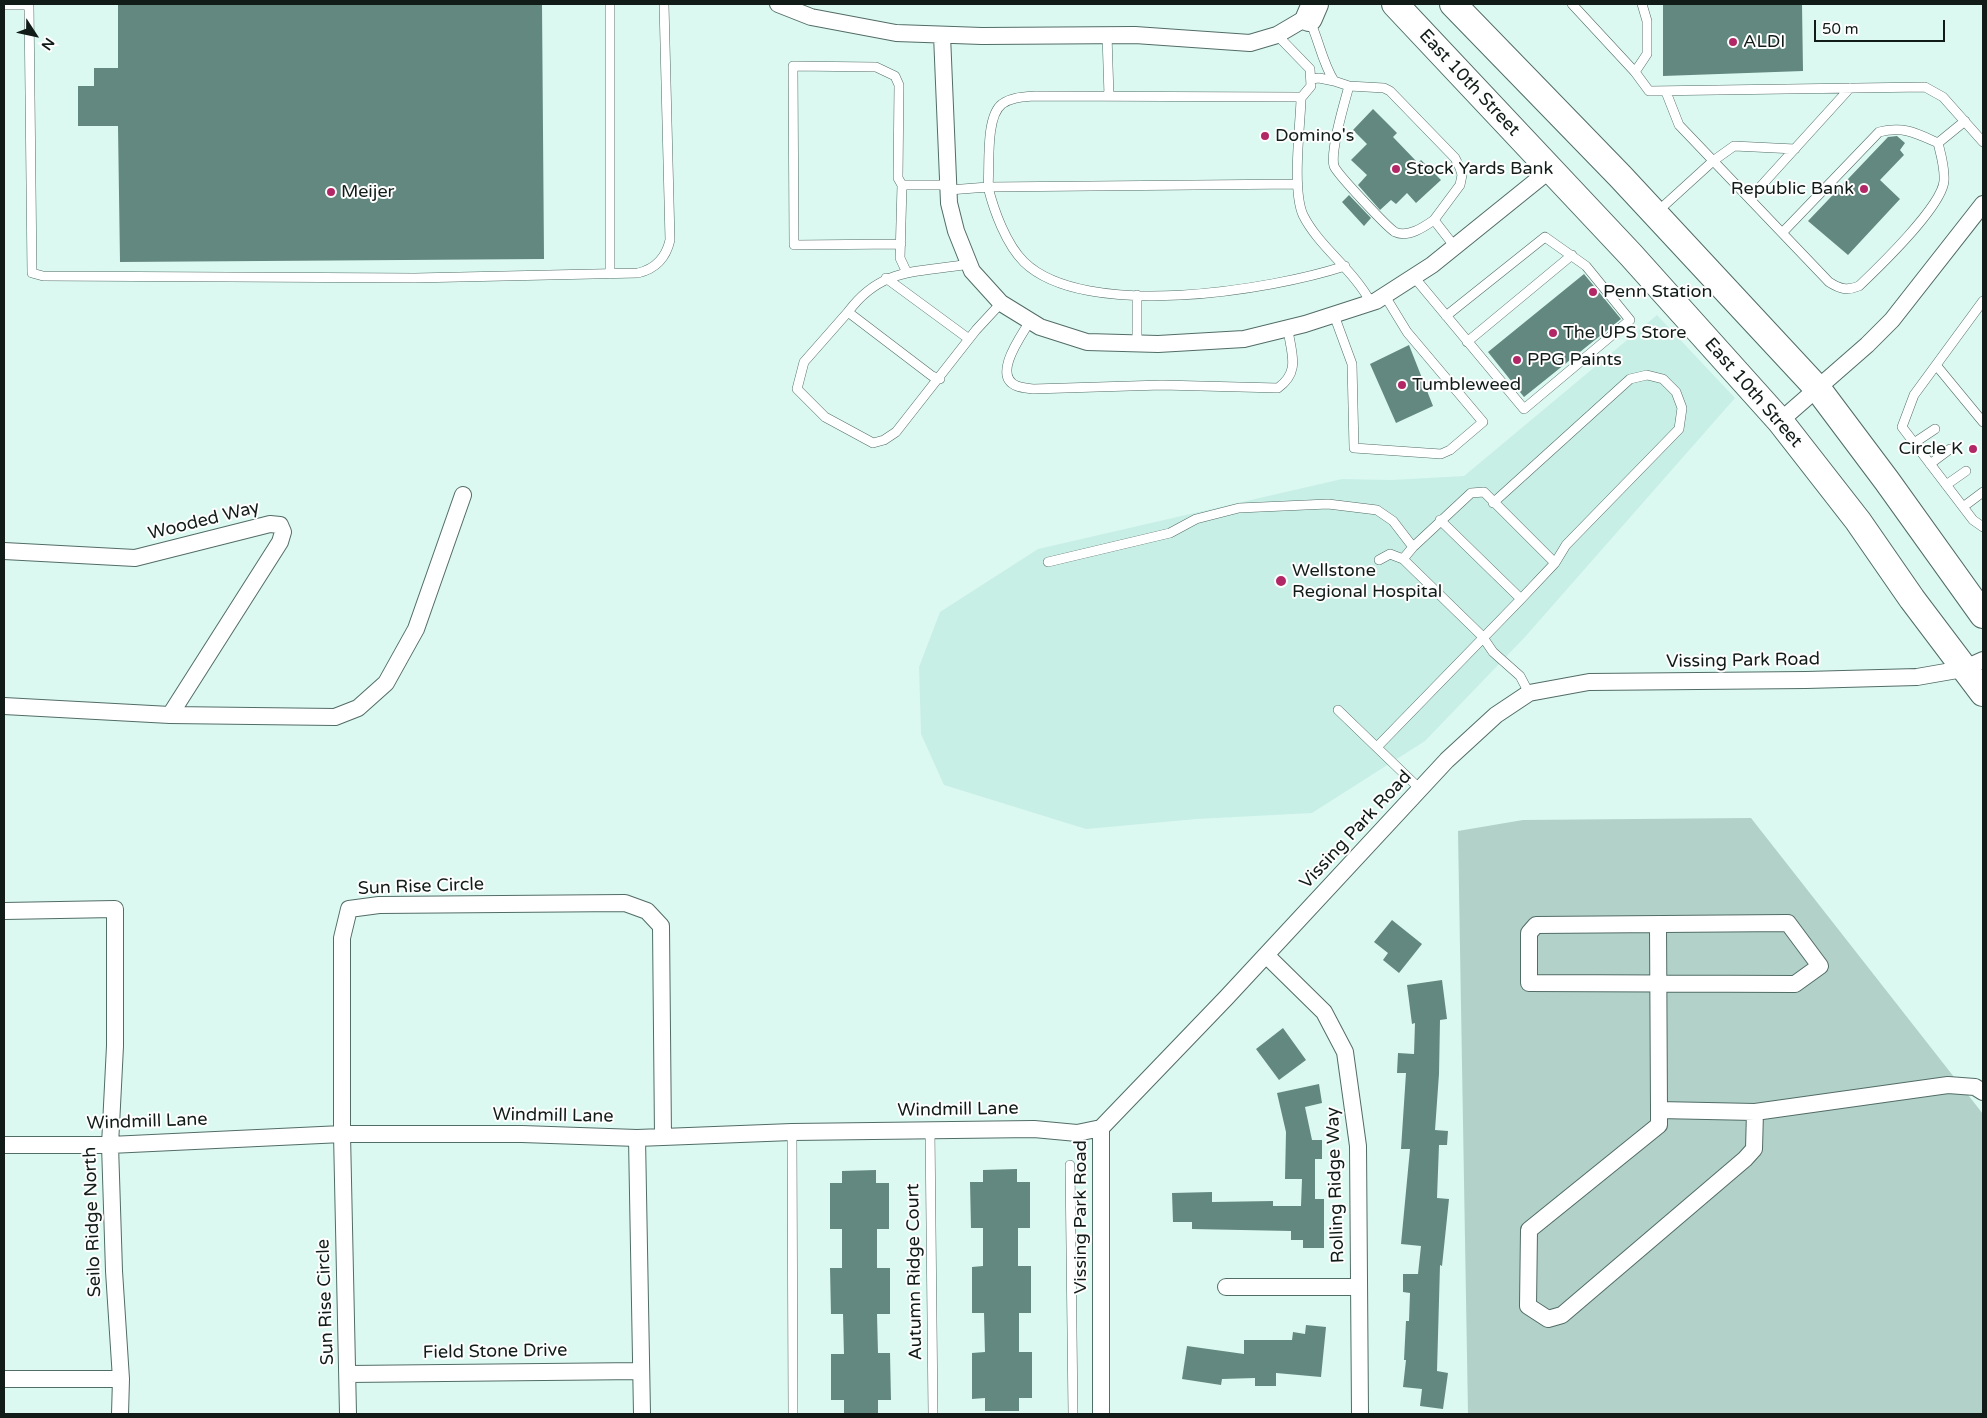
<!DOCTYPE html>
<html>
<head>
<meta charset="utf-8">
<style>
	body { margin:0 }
	#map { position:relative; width:1987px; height:1418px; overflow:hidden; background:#dbf9f1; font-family:"Varela Round",sans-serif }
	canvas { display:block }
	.frame { position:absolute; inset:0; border:5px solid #111c19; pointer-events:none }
	.north { position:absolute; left:10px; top:10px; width:50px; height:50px; -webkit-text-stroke:4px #fefefe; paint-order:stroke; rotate:125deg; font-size:14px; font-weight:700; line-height:20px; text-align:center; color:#111c19 }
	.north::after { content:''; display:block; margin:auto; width:18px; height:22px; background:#111c19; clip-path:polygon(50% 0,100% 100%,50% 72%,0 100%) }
	.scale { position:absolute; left:1814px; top:20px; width:131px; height:22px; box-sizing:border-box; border:2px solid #111c19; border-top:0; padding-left:6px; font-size:15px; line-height:18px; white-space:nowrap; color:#111c19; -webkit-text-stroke:4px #fefefe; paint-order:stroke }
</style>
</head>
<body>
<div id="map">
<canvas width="1987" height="1418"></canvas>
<div class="frame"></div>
<div class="north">N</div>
<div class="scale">50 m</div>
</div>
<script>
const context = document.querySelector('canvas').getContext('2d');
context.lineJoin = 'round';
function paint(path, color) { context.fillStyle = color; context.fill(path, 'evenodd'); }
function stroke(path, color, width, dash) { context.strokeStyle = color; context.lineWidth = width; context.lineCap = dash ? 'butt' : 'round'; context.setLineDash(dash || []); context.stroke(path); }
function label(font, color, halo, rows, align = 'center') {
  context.font = font + ' "Varela Round",sans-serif'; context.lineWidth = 4; context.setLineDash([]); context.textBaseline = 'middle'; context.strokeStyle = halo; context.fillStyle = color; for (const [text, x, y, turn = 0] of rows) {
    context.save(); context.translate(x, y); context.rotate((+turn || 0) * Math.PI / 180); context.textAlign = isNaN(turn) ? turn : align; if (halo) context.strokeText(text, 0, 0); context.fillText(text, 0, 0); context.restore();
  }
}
const built = new Path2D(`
	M1657 315 1735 398 1525 637 1425 741 1312 813 1197 819 1086 829 944 785 921 734 919 667 940 612 1038 549 1342 479 1391 480 1464 476Z`);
const green = new Path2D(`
	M1751 818 1983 1114V1414H1468L1458 831 1523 820Z`);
const building = new Path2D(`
	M118 4H542L544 259 120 262 118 126H78V86H94V68H118Z
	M1663 4H1802L1803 71 1663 76Z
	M1373 109 1397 133 1393 137 1418 163 1421 160 1441 180 1416 203 1407 193 1396 204 1391 200 1380 210 1358 185 1367 175 1351 160 1367 144 1353 130Z
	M1897 136 1905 143 1900 150 1904 155 1880 180 1900 199 1848 255 1808 221 1888 137Z
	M1349 195 1371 218 1364 226 1342 202Z
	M1584 274 1621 319 1524 397 1488 352Z
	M1409 345 1433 406 1396 423 1370 364Z
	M1392 920 1422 944 1399 973 1383 960 1388 953 1374 942Z
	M1442 980 1447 1019 1440 1020 1439 1074 1435 1130 1448 1131 1447 1145H1439L1437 1198 1449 1199 1442 1266 1440 1265 1437 1371 1448 1373 1443 1409 1420 1406 1422 1389 1403 1387 1406 1360H1404L1406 1321H1409L1410 1293 1403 1292V1274H1418L1421 1246 1401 1244 1410 1149H1401L1406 1073H1397L1398 1053 1414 1054 1415 1023 1412 1024 1407 985Z
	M1283 1028 1306 1060 1279 1080 1256 1049Z
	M1319 1084 1322 1103 1305 1107 1312 1140H1322V1159H1315V1199H1324V1248H1303V1240H1291V1231L1192 1229V1222H1173L1172 1193 1212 1192V1202L1273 1201V1206H1301L1302 1179H1285L1286 1132 1277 1093Z
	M1017 1169V1182H1030V1228H1018V1266H1031V1313H1019V1352H1032V1398H1019V1411H985V1398L972 1399V1353L985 1352 984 1313H972V1267L983 1266V1228H971L970 1182H983V1170Z
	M876 1170V1183H889V1229H877V1268H890V1314H877L878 1353H890L891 1400H878V1413H844V1400H831V1354H844L843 1314H831L830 1268H842V1229H830V1183H842V1171Z
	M1306 1325 1326 1327 1321 1377 1276 1373V1386H1255V1378L1222 1379 1221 1385 1182 1379 1187 1346 1244 1354V1340H1292L1293 1332 1305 1334Z`);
const lane = new Path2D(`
	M610 4V274
	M1572 4 1635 72 1649 91 1925 87 1943 97 1983 142
	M4 5H29L32 273 43 276 415 278 638 273C655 269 666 258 670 240L664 4
	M1309 19C1319 40 1322 62 1334 81L1349 86 1384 88 1390 91 1455 158 1460 168 1462 175 1460 185 1434 220 1455 247
	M1107 35 1109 96
	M1277 35 1310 69 1311 86 1301 98
	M1635 72 1647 54V21L1642 4
	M1311 79 1319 78 1334 81
	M1349 86C1344 104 1330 151 1334 166 1337 174 1388 228 1395 232 1408 238 1424 227 1434 220
	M1666 92 1679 125 1829 282C1840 289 1847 291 1859 286 1879 267 1942 206 1944 181 1945 168 1941 155 1938 143
	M1938 143 1965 121
	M1298 184 988 187C994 211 1006 244 1024 262 1085 321 1272 290 1345 266
	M949 190 988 187C990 167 985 117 1002 104 1012 97 1024 97 1035 96L1299 97 1301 100C1300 128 1292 190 1303 215 1319 247 1354 270 1371 303
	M1751 197 1850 88
	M1657 212 1713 161 1734 146 1795 149
	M1783 232 1879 132C1904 126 1916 133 1938 143
	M901 244 794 245 793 66 876 67 895 76 899 85 898 178 902 185
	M907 273 900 258 902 185H949
	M1414 277 1524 409 1630 320 1586 266 1545 237 1446 316
	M886 278 969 339
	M1137 295V344
	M1983 301 1914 395 1902 427 1973 520 1983 527
	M848 312 804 362 797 389 825 417 873 443 884 440 896 432 976 330 1001 303
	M1334 315 1352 364 1354 448 1441 454 1450 450 1483 422 1407 332 1385 296
	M1030 321C1022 335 991 376 1017 386 1022 388 1028 388 1033 389L1162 385 1278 388C1301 371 1291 354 1288 329
	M1467 342 1572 255
	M1936 365 1983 422
	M940 379 932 376 848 312C882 266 918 273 969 264
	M1914 443 1935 429
	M1930 464 1950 449
	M1946 485 1966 471
	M1963 507 1983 492
	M1440 520 1521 599
	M1403 559 1413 547 1471 493 1484 492 1555 563
	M1379 560 1390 554 1403 559 1482 636 1493 652 1520 676 1529 693
	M1048 562 1170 533 1196 519 1239 508 1328 504 1377 510 1393 521 1413 547
	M1338 710 1421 790
	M1377 747 1521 599 1555 563 1566 545 1679 429 1682 408 1676 392 1663 379 1647 375 1630 379 1493 503
	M930 1130 933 1414
	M792 1132 793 1414
	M1070 1165 1073 1414`);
const street = new Path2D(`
	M778 4 811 17 896 33 982 36 1135 35 1250 43 1277 35 1316 12
	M942 35 949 203 956 231 972 271 1001 303 1040 327 1087 342 1158 344 1244 339 1305 324 1376 301 1432 265 1551 169
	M1780 421 1867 345 1892 320 1983 204
	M4 551 135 558 270 524 280 525 283 532 280 542 170 715
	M4 706 170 715 335 717 358 708 386 683 416 629 463 495
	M4 911 115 909V1046L110 1145 114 1271 121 1379 120 1414
	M1788 923 1820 966 1795 984 1529 983V933L1536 925Z
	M1658 926 1659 1110 1755 1112 1948 1085 1975 1087 1983 1092
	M1266 955 1324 1012 1345 1052 1358 1146 1360 1414
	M1659 1110V1125L1529 1230 1528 1306 1548 1319 1562 1315 1745 1159 1754 1149 1755 1112
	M637 1138 642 1414
	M4 1145H110L342 1134H522L637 1138 792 1132 1034 1129 1077 1133 1101 1128
	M1226 1287H1359
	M348 1374 641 1371
	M4 1379H121
	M348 1414 342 1134V938L349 909 379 905 625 903 647 911 661 926 663 1137
	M1101 1414V1128L1226 998 1447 760 1496 715 1529 693 1589 682 1806 680 1917 677 1963 669 1983 660`);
const primary = new Path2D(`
	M1395 4 1631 255 1780 421 1858 521 1912 599 1983 693
	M1453 4 1620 176 1818 389 1887 481 1983 615
	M1309 18 1315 4`);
const markers = [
	[1733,42,5,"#b22866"],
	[1265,136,5,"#b22866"],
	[1396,169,5,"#b22866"],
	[1864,189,5,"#b22866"],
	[331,192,5,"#b22866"],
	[1593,292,5,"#b22866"],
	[1553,333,5,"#b22866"],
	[1517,360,5,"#b22866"],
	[1402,385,5,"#b22866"],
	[1973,449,5,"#b22866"],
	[1281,581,6,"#b22866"]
];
const poiNames = [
	["ALDI",1743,42],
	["Domino's",1275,136],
	["Stock Yards Bank",1406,169],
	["Republic Bank",1854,189,"right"],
	["Meijer",341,192],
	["Penn Station",1603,292],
	["The UPS Store",1563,333],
	["PPG Paints",1527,360],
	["Tumbleweed",1412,385],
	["Circle K",1963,449,"right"],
	["Wellstone",1292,571],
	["Regional Hospital",1292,592]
];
const streetNames = [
	["East 10th Street",1469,83,47],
	["East 10th Street",1753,393,49],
	["Wooded Way",204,521,-14],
	["Vissing Park Road",1743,661,-1],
	["Vissing Park Road",1356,830,-47],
	["Sun Rise Circle",421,887,-2],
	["Windmill Lane",958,1110,-1],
	["Windmill Lane",553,1116,1],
	["Windmill Lane",147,1122,-2],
	["Rolling Ridge Way",1336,1185,-92],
	["Vissing Park Road",1081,1217,-90],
	["Seilo Ridge North",93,1222,-92],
	["Autumn Ridge Court",915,1272,-91],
	["Sun Rise Circle",326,1302,-92],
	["Field Stone Drive",495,1352,-1]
];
paint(built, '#c8efe6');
paint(green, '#b1d1c9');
paint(building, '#63887f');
stroke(lane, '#526c66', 10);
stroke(street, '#526c66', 18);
stroke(primary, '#526c66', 28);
stroke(lane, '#fff', 9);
stroke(street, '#fff', 16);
stroke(primary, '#fff', 26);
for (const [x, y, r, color] of markers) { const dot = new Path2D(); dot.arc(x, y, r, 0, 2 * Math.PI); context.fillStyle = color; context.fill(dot); stroke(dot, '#fefefe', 2); }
label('18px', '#111c19', '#fefefe', poiNames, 'left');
label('18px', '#111c19', '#fefefe', streetNames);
</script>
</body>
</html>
